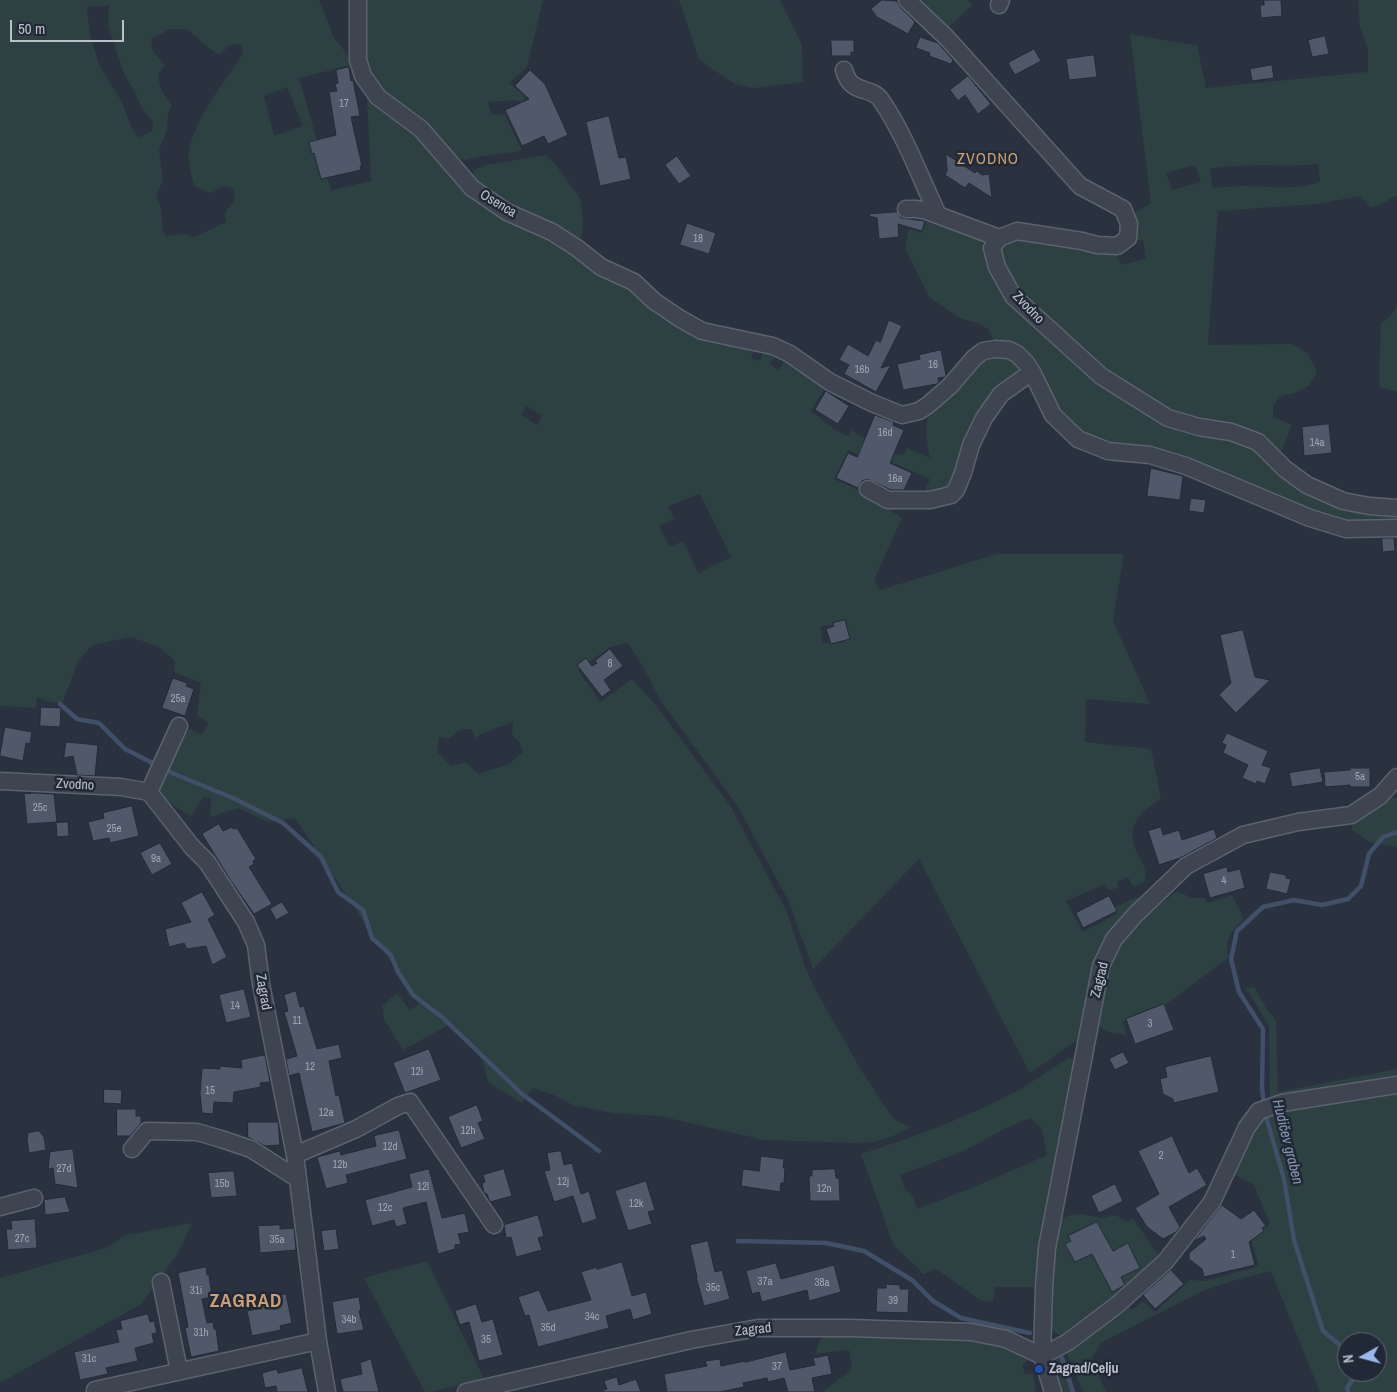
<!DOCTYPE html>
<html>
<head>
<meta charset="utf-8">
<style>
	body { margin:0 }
	#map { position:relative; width:1397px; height:1392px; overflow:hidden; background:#2a3240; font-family:"Archivo Narrow",sans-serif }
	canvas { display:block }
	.north { position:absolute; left:1337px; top:1332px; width:50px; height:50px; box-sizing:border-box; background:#222936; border:1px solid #5f6572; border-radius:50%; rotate:263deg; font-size:14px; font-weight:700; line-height:20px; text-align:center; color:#bbc0cb }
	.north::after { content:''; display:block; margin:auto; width:18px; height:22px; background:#9bb7ef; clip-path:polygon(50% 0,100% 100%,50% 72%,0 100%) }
	.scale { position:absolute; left:10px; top:20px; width:114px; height:22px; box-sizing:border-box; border:2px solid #bbc0cb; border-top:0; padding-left:6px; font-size:15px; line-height:18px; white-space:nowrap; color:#bbc0cb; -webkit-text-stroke:4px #222936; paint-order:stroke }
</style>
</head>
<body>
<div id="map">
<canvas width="1397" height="1392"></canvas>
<div class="north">N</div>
<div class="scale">50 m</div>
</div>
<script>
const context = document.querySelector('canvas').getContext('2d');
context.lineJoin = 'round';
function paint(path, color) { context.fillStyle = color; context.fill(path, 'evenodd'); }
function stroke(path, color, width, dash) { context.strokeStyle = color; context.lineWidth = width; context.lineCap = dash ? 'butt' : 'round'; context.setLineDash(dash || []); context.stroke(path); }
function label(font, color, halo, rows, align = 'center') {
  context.font = font + ' "Archivo Narrow",sans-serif'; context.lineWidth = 5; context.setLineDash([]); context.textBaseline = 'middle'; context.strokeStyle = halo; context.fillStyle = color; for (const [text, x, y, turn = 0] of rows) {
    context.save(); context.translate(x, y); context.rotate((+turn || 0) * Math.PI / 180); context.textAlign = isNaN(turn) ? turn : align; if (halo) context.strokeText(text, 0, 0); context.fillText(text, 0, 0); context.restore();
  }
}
const green = new Path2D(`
	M0 0H319L334 38 355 64 299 78 331 190 371 181 367 96 372 94 408 123 458 176 627 282 657 309 755 346 751 359 760 361 766 346 777 352 770 364 779 370 787 355 827 384 811 411 835 430 848 436 851 430 895 455 904 454 907 448 930 458C927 442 923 427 930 411L980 358 1003 352 1027 368 1010 382 950 490 922 497 930 479 880 457 876 463 848 450 834 479 872 496 875 500 902 518 874 580 880 590 997 554H1124L1113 620 1150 704 1086 699 1085 742 1151 749 1161 798C1138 814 1123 828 1139 857 1144 866 1148 872 1144 882L1133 887 1128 877 1117 882 1118 888 1108 890 1104 885 1066 901 1083 932 1117 914 1114 908 1132 899 1143 896 1110 935 1082 1040 1073 1043 1030 1073 919 859 813 969 789 902 737 805 660 700 644 668 628 643 610 647 578 670 600 702 632 679 655 704 731 807 787 912 805 967 815 989 861 1070 884 1105 895 1120 911 1127 893 1136 874 1142 856 1143 764 1140 660 1116 614 1113 573 1105 554 1095 533 1088 522 1103 488 1082 483 1061 456 1027 447 1026 403 1050 384 1019 382 1006 397 993 410 1010 419 1004 295 818 268 822 238 808 210 817 211 799 204 796 191 816C180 810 165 801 159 790L182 733 190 729 202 735 208 722 197 716 201 683 174 672 175 661 159 647 131 637 92 645 78 661 62 704 47 701 37 697 36 708 0 706ZM109 4 108 25 124 74 135 92 142 108 153 123 152 131 138 138 130 124 122 102 100 67 90 36 87 7 105 6ZM170 29H187L210 49 219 55 230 45 241 44 243 54C224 82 195 118 189 151 187 161 192 176 194 186L211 193 223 186 233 188 235 201 225 212 226 222 195 237 185 234 167 236 162 230C163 217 162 208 156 196L163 180 159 150 167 130 168 114 172 105C166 99 157 85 159 76 159 72 163 68 165 65L153 51 151 39ZM287 87 303 126 274 136 264 96ZM527 406 542 416 537 425 521 415ZM700 494 731 557 698 573 683 541 670 547 659 526 674 519 668 506ZM842 624 843 643H822L821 626ZM513 721 512 734 520 743 523 752 509 764 478 774 466 762 451 766 437 752 439 737 449 739 459 730 472 729 475 738C486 730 500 728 513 721Z
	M360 0H543L527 67 509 83 526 97 521 103 517 100 488 102 491 114 505 115 522 151 483 156 464 160 450 154 394 105 363 63Z
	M679 0H780L802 45 803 82 754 88 735 84 724 77 699 59Z
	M913 0H968L972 5 946 30Z
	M1358 0H1397V196C1386 199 1384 206 1371 207L1360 196 1317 204 1218 211 1208 345 1292 344 1307 353 1317 371 1309 386 1295 393 1281 396 1273 405V417L1292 425 1280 454 1175 415 1103 371 1009 281 999 244 1009 237 1115 251 1121 265 1145 259C1146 252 1143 247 1144 240H1131L1133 214 1151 203 1130 34 1185 44 1197 45 1206 88 1368 72V49L1360 27ZM1318 164 1320 181C1300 192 1264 185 1241 186 1232 186 1223 187 1213 188L1210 169C1246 162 1283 168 1318 164ZM1195 165 1201 182 1172 190 1166 173Z
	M546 155 555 164 580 198 583 218 582 234 577 244 507 208 473 182V173L476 169 486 165Z
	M930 214 976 231 982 242 996 277 1137 405 1252 444 1294 479 1397 509V521L1348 525 1099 445 1064 420 1038 373 995 343 988 329 979 324 960 318 929 297 905 248 909 229 921 233Z
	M1397 305V392L1380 387 1379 378 1381 324 1394 312Z
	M1389 797 1397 798V847L1369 842 1352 830V819Z
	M1177 891 1192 898H1205L1207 903 1232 895 1244 919C1232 930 1223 941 1229 957L1166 1004 1123 1021 1127 1035 1108 1032 1097 1025 1108 966 1124 936 1139 921Z
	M1254 987 1266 1008 1276 1020 1278 1092 1397 1069V1079L1299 1094 1270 1097 1269 1026 1246 988Z
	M1069 1058 1076 1060 1038 1287H995L993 1302 980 1300 936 1269 924 1274 894 1246 861 1154C914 1137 968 1117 1017 1091 1035 1081 1051 1068 1069 1058ZM1030 1118 1042 1129 1047 1155 969 1189 917 1209 913 1197 905 1189 900 1175 964 1151 1006 1128Z
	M1397 1088V1392H1320L1271 1271 1229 1282 1205 1290 1100 1343 1092 1359 1106 1392H1083L1066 1351 1125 1303 1132 1310 1143 1301 1155 1312 1190 1280 1205 1281 1259 1266 1251 1239 1270 1224 1254 1185 1231 1172 1241 1147 1262 1117 1286 1110ZM1347 1342H1377V1372H1347Z
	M1080 1214 1102 1218 1116 1215 1127 1222 1133 1219 1161 1258 1077 1330 1061 1336C1058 1334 1054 1332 1052 1329 1042 1311 1055 1242 1058 1220L1068 1216Z
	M192 1223 178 1253 141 1304 0 1383V1278L106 1248 126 1235Z
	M427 1261 484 1379 431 1392H425L364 1278Z
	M827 1333 978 1340 1012 1346 1029 1360 1022 1364 1025 1374H1033L1036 1392H822L852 1369 849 1350 815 1354 820 1340Z
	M1061 1354 1076 1392H1061L1056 1360Z`);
const stream = new Path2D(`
	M60 704 77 719 99 723 125 749 172 773 233 798 283 823 321 857 338 892 363 910 372 938 391 955 398 972 413 995 443 1018 522 1094 599 1151
	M1264 1105 1262 1088 1263 1029 1239 992 1231 959 1237 931 1263 907 1294 900 1322 905 1348 899 1361 886 1369 854 1383 837 1397 832
	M1265 1113 1284 1179 1294 1240 1323 1331 1347 1351
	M738 1241 826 1243 864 1251 912 1280 933 1301 961 1318 1030 1333
	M1062 1358 1073 1392
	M1348 1392 1347 1388 1357 1373V1372`);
const building = new Path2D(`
	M882 0 897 1 900 7 915 22 908 34 877 17 871 9Z
	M1264 0H1281L1282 16 1261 18 1260 5H1264Z
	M1325 36 1329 54 1312 57 1308 40Z
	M920 37 938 43 953 60 951 64 929 56 930 53 916 48Z
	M831 40H854V53L851 52V56H832Z
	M1034 49 1041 61 1015 75 1008 63Z
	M1094 55 1097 77 1069 80 1066 59Z
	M1272 65 1274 78 1252 81 1250 69Z
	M349 67 351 81 353 80 360 116 351 117 362 166H360L361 170 321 179 314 153 312 154 309 142 336 135 329 92 337 91 335 84 338 83 336 70Z
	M530 70 545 84 568 135 548 144 544 136 522 146 505 110 529 99 515 86Z
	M968 76 991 104 978 114 965 95 958 101 950 90Z
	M609 116 619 158 626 157 631 179 600 186 586 122Z
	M946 154 975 173 977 171 982 175 989 174 992 198 969 183 965 188 945 175 947 171Z
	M677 156 691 176 679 184 665 165Z
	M897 212 901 218 925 221 922 231 898 224 899 237 879 239 877 218 869 216 870 214Z
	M687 223 716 233 709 254 680 245Z
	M889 320 902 326 881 368 891 365 876 392 844 374 849 365 839 360 848 344 868 356 876 340 880 342Z
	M941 350 946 375 945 377 938 378 939 382 937 384 903 390 897 364 920 359 919 355Z
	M826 391 849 406 838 424 815 410Z
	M875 415 894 422 893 425 904 430 890 463 912 473 904 490H891L868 479 862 481 858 488 836 478 848 453 857 457Z
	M1329 424 1332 453 1304 456 1302 427Z
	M1151 468 1183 476 1180 500 1147 496Z
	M1191 498 1206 500 1204 513 1189 511Z
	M1382 538H1394L1395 551 1383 552Z
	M845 620 850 639 831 644 826 629 834 626 833 623Z
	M1243 630 1255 677 1270 680 1236 713 1219 695 1231 683 1220 635Z
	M610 649 623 666 604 680 611 690 602 697 577 665 586 658 592 666 597 663 595 661Z
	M173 678 187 683 186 686 194 689 185 716 162 708Z
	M41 707 61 708 60 727 40 726Z
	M5 727 32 732 30 744 26 743 23 761 0 756Z
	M1227 733 1268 751 1262 765 1271 768 1265 784 1257 781 1256 784 1242 778 1248 765 1223 753 1226 745 1222 743Z
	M66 742 98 745 95 776 77 775 73 756 64 758Z
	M1320 768 1323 782 1292 787 1289 773Z
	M1350 768H1370V787H1350V785L1325 787 1324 772 1350 770Z
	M35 793 54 794 57 822 27 824 24 794Z
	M132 806 139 836 110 843 109 838 93 841 88 822 104 818 103 813Z
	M68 822 69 836 57 837 56 823Z
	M219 824 223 831 232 827 233 829 237 828 256 859 253 861 254 864 249 867 272 904 254 914 231 881 202 834Z
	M1161 827 1163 835 1179 830 1182 840 1214 829 1217 838 1180 858 1159 865 1148 831Z
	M160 843 172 864 152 875 140 853Z
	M1227 867 1228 872 1240 869 1245 888 1210 898 1203 874Z
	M1270 872 1286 875V878L1291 879 1287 894 1266 889Z
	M202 892 215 915 208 919 227 957 212 965 206 946 187 949 184 943 169 947 165 929 191 922 181 903Z
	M1109 896 1117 911 1083 928 1076 913Z
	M282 902 289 913 276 920 270 909Z
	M244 989 251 1017 226 1023 219 995Z
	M296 991 300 1007 304 1006 317 1049 339 1044 342 1058 329 1061 336 1096 339 1095 345 1123 312 1132 299 1073 289 1076 286 1059 297 1056 284 1012 288 1011 284 995Z
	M1164 1004 1174 1030 1135 1044 1126 1019Z
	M429 1049 441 1080 405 1093 393 1063Z
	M1123 1052 1129 1063 1115 1070 1109 1059Z
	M265 1055 270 1082 260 1083 261 1087 234 1092 233 1103 214 1102 213 1114 202 1113 200 1094 202 1068 220 1069V1066L242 1068 241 1060Z
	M1211 1056 1219 1092 1174 1103 1173 1099 1163 1094 1160 1079 1167 1077 1165 1067Z
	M104 1089 122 1090 121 1104 104 1103Z
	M477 1105 483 1121 478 1123 485 1139 461 1148 448 1117Z
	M117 1109H136V1116H141V1123L130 1136H117Z
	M248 1122H278L280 1145 265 1146 248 1137Z
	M399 1130 407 1159 346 1175 348 1183 326 1189 317 1157 340 1151 341 1155 376 1146 374 1136Z
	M39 1131 44 1137 46 1150 29 1153 27 1140 28 1133Z
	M1172 1136 1189 1173 1197 1168 1207 1185 1169 1207 1180 1227 1176 1232 1163 1239 1147 1227 1135 1208 1159 1194 1138 1151Z
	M71 1149 73 1150 78 1188 55 1184 53 1168 48 1169 50 1152Z
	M561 1151 564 1165 572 1163 581 1194 589 1191 597 1219 582 1224 573 1196 554 1202 544 1171 550 1170 547 1153Z
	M761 1156 784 1159 783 1168H785L784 1183H781L780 1192 741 1186 743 1169 759 1171Z
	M429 1169 442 1218 465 1213 469 1232 458 1234 461 1244 455 1245V1249L438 1254 426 1202 403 1208 407 1224 396 1227 394 1220 372 1226 365 1200 412 1187 409 1174Z
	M504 1169 512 1196 490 1202 487 1194 484 1193 482 1183 485 1182 483 1175Z
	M835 1169 836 1178H839L840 1201H810L809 1176H812V1170Z
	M234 1171 237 1196 211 1198 208 1173Z
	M646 1181 655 1210 648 1212 652 1224 628 1231 615 1191Z
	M1115 1184 1123 1201 1099 1213 1091 1196Z
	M65 1197 70 1212 45 1215 44 1200Z
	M1222 1205 1241 1219 1254 1210 1266 1226 1262 1228 1264 1231 1249 1242 1255 1265 1204 1277 1202 1269 1189 1259V1253L1206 1239 1204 1236 1194 1241Z
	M538 1215 544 1236 538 1238 542 1250 516 1257 511 1237 506 1238 504 1225Z
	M35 1219 37 1248 8 1250 6 1229H12L11 1221Z
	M1097 1222 1113 1251 1128 1243 1140 1268 1121 1277 1125 1285 1112 1292 1092 1254 1075 1262 1065 1244 1071 1241 1068 1236Z
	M280 1225V1229L294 1228 296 1250 260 1253 258 1226Z
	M336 1229 339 1249 324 1251 321 1231Z
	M708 1241 715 1272 722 1270 730 1299 704 1306 696 1277H697L690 1245Z
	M622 1262 632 1296 646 1292 652 1314 633 1320 630 1309 606 1316 609 1328 538 1347 529 1315 525 1316 518 1297 539 1290 548 1311 591 1300 581 1272 597 1267V1269Z
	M776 1263 781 1279 834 1265 841 1292 809 1301 807 1290 762 1302 759 1292 752 1294 746 1271Z
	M206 1267 207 1275H209L212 1297 202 1299 207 1323 213 1322 214 1329H216L219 1351 191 1357 185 1328 188 1327 178 1273Z
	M1171 1270 1184 1284 1155 1309 1143 1295Z
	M886 1284 900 1285V1289H909L908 1313 876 1312 877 1288H886Z
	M286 1294 292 1323 280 1326 281 1330 252 1336 247 1311 262 1308 260 1300Z
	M359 1297 361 1310 359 1311 364 1330 337 1334 332 1302Z
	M476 1304 482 1322 493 1319 503 1355 479 1361 469 1322 460 1325 455 1311Z
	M148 1314 150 1322 154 1321 157 1333 152 1334 154 1343 135 1348 138 1361 106 1368 108 1374 80 1380 74 1352 119 1342 116 1330 122 1329 120 1321Z
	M786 1352 790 1370 815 1365 813 1358 828 1355 832 1374 812 1378 815 1392H788L784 1378 768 1382 767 1378 743 1383 744 1387 720 1392H667L664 1374 707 1366 705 1361 720 1359 721 1366 745 1361V1362Z
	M371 1359 379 1392H343L340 1379 362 1374 360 1363Z
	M302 1368 308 1392H277L276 1386 265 1388 262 1373 277 1369 278 1373Z
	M617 1377 619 1385 636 1379 641 1392H604L603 1390 607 1389 604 1381Z`);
const street = new Path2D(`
	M358 0V60L363 76 378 97 421 129 472 188 507 212 552 232 577 248 601 267 634 282 654 301 679 318 702 331 773 346 790 354 830 382 872 403 902 415 919 411 928 405 950 386 974 358 983 351 995 349 1009 350 1017 354 1026 363 1032 372 1053 415 1078 439 1108 451 1150 455 1186 466 1310 518 1346 529 1397 528
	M907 0 947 38 1080 186 1123 209 1129 224 1128 238 1117 246 1097 245 1082 241 1017 231 999 238 992 248 997 267 1013 296 1101 376 1168 418 1199 427 1231 432 1258 442 1285 469 1307 485 1343 501 1369 506 1397 508
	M999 5 1001 0
	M844 70C851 96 871 85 881 100 905 135 920 177 938 215
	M906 209H916L927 211 999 238
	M868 489 888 500H930L951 495 956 490 963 473 971 445 984 418 1001 394 1032 372
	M0 781 121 787 149 792 192 847 207 862 246 922 256 945 261 984 295 1155 318 1341 327 1392
	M149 792 179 726
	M132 1149 147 1131 197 1132 221 1139 251 1149 298 1179
	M295 1155 356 1129 398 1106 410 1102 494 1225
	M0 1207 34 1198
	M161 1282 179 1371
	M1042 1356 1068 1342 1117 1305 1165 1262 1212 1202 1247 1127 1259 1111 1282 1103 1397 1085
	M95 1390 318 1341
	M466 1392 691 1340 758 1328H849L971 1332 1006 1339 1042 1356
	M1053 1392 1042 1356 1044 1288 1047 1248 1101 966 1114 939 1135 915 1186 866 1243 835 1298 822 1351 815 1380 796 1397 777`);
const markers = [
	[1039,1369,5,"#1a4fb4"]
];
const numberNames = [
	["17",344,104],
	["18",698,239],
	["16",933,365],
	["16b",862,370],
	["16d",885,433],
	["14a",1317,443],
	["16a",895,479],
	["8",610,664],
	["25a",178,699],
	["5a",1360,777],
	["25c",40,808],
	["25e",114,829],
	["9a",156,859],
	["4",1224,881],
	["14",235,1006],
	["11",297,1021],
	["3",1150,1024],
	["12",310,1067],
	["12i",417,1072],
	["15",210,1091],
	["12a",326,1113],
	["12h",468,1131],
	["12d",390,1147],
	["2",1161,1156],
	["12b",340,1165],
	["27d",64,1169],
	["12j",563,1182],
	["15b",222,1184],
	["12l",423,1187],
	["12n",824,1189],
	["12k",636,1204],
	["12c",385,1208],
	["27c",22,1239],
	["35a",277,1240],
	["1",1233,1255],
	["37a",765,1282],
	["38a",822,1283],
	["35c",713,1288],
	["31i",196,1291],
	["39",893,1301],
	["34c",592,1317],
	["34b",349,1320],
	["35d",548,1328],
	["31h",201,1333],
	["35",486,1340],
	["31c",89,1359],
	["37",777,1367]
];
const streetNames = [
	["Osenca",498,204,31],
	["Zvodno",1028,308,46],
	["Zvodno",75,785,3],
	["Zagrad",1100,980,-76],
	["Zagrad",263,992,80],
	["Zagrad",753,1330,-6]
];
const poiNames = [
	["Zagrad/Celju",1049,1369]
];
const waterNames = [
	["Hudičev graben",1287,1142,76]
];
const quarterNames = [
	["ZVODNO",988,160]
];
const districtNames = [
	["ZAGRAD",246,1302]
];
paint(green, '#2d4042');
stroke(stream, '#414f68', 4.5);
paint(building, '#505969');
stroke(building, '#242b38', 1);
stroke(street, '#5c626e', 19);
stroke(street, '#3e4450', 16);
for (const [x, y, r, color] of markers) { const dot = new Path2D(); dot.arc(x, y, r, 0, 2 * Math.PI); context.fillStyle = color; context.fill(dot); stroke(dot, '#222936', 2); }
label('11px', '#a0a6b2', null, numberNames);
label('14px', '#bbc0cb', '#222936', streetNames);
label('bold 14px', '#bbc0cb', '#222936', poiNames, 'left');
label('italic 15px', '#8694af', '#222936', waterNames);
context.letterSpacing = '1px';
label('16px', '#cca074', '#222936', quarterNames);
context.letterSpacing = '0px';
context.letterSpacing = '1px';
label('bold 19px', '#cca074', '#222936', districtNames);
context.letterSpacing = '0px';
</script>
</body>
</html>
